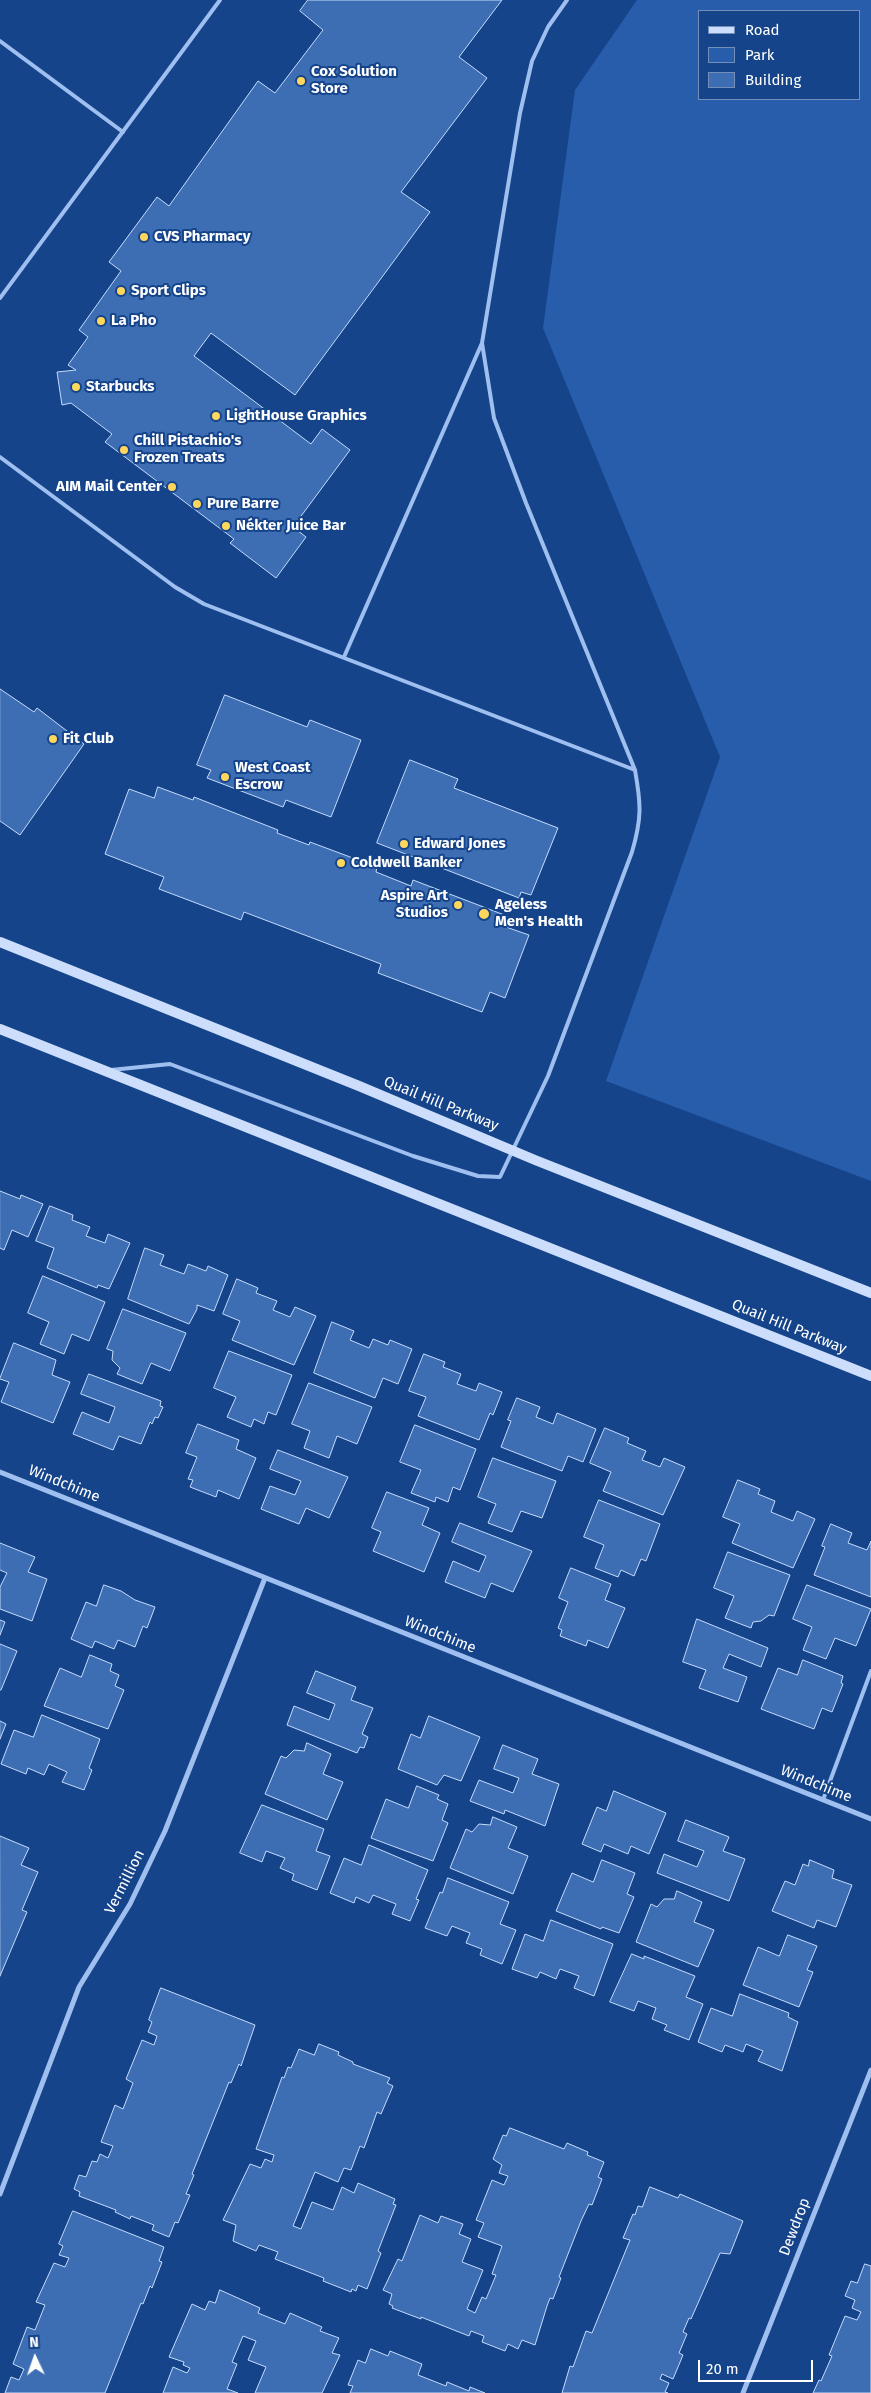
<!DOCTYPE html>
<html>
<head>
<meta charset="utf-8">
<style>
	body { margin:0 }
	#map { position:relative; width:871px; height:2393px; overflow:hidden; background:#15448b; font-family:"Fira Sans",sans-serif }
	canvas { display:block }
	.legend { position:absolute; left:698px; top:10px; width:162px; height:90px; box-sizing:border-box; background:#15448b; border:1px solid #738fb9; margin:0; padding:6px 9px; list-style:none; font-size:15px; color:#fff }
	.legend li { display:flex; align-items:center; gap:10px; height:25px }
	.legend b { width:25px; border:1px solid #738fb9 }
	.north { position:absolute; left:10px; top:2333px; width:50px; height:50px; -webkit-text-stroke:4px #15448b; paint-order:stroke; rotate:357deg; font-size:14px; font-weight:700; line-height:20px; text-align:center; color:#fff }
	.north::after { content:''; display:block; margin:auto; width:18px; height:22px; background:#fff; clip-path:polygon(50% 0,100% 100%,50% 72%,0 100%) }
	.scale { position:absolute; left:698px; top:2360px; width:115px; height:22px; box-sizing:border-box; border:2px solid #fff; border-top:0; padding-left:6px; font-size:15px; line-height:18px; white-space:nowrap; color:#fff; -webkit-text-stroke:4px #15448b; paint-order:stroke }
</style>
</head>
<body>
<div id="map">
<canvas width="871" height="2393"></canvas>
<ul class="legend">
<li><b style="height:6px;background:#ccdefb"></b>Road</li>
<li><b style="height:14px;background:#275daa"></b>Park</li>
<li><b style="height:14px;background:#3d6eb4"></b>Building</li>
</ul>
<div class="north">N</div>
<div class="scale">20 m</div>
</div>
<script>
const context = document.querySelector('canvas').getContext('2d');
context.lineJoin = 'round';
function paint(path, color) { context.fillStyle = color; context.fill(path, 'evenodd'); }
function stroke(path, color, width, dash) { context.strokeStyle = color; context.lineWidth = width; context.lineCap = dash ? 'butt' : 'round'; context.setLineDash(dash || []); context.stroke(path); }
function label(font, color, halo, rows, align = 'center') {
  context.font = font + ' "Fira Sans",sans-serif'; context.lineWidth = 4; context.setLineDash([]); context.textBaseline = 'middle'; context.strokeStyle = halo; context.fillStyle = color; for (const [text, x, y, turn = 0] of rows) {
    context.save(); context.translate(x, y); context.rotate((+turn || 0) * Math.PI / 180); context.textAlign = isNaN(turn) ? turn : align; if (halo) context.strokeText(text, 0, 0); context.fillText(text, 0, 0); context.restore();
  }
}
const green = new Path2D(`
	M637 0H871V1181L606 1081 720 757 543 328 575 90ZM700 11H860V99H700Z`);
const building = new Path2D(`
	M308 0H502L459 57 487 78 401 192 430 212 295 395 211 333 194 356 311 444 322 429 350 450 293 527 306 537 276 578 230 543 234 539 105 442 112 434 71 403 62 405 57 372 76 370 68 365 88 337 79 330 121 271 109 262 157 197 169 206 258 81 275 93 323 30 300 11Z
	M0 689 34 712 37 708 84 744 20 835 0 821Z
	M225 695 307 727 310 720 361 740 331 817 286 800 283 807 207 778 211 770 197 765Z
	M410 760 458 779 454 788 558 828 531 895 521 892 519 898 377 843Z
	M158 787 193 800 194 797 278 830 277 833 309 845 310 842 377 867 376 872 411 886 413 880 507 916 503 926 529 935 505 998 490 992 482 1012 378 973 381 964 244 912 241 920 159 889 164 877 105 854 129 789 154 798Z
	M0 1191 20 1199 21 1195 43 1204 28 1237 12 1230 4 1250 0 1248Z
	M50 1206 73 1215 72 1220 90 1227 86 1236 105 1243 108 1234 130 1243 109 1289 98 1285 97 1288 47 1268 54 1248 36 1241Z
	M145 1248 164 1255 160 1265 184 1274 188 1264 206 1271 208 1266 228 1275 214 1311 197 1305V1309L189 1324 128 1299Z
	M43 1276 105 1302 89 1341 72 1334 64 1354 40 1344 49 1322 28 1313Z
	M237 1279 258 1288 256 1293 277 1301 273 1310 290 1317 295 1307 316 1316 294 1365 232 1340 240 1321 223 1314Z
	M123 1309 186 1333 170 1371 151 1363 142 1384 117 1374 120 1368 112 1360 113 1351 107 1349Z
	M332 1322 354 1331 350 1340 369 1348 373 1339 388 1345 390 1340 412 1349 398 1384 383 1378 375 1398 314 1373Z
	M14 1343 56 1360 52 1375 70 1382 53 1423 1 1402 9 1382 0 1379Z
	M229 1351 292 1375 276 1415 268 1412 264 1424 254 1419 251 1427 227 1417 236 1397 214 1388Z
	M424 1354 445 1362 443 1367 461 1374 457 1384 476 1391 479 1383 502 1392 493 1415 490 1413 479 1440 418 1416 426 1397 409 1391Z
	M89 1374 161 1401 160 1406 163 1407 158 1418 155 1417 152 1424 150 1422 141 1444 119 1436 113 1450 73 1434 82 1412 109 1423 115 1407 81 1394Z
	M309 1383 372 1407 357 1444 337 1436 329 1458 304 1448 310 1431 292 1424Z
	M517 1398 540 1407 536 1417 553 1424 557 1413 596 1429 583 1462 568 1456 562 1471 501 1447 511 1421 508 1420Z
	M198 1424 239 1440 236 1449 256 1458 239 1499 218 1490 216 1497 190 1487 193 1480 188 1479 197 1457 186 1453Z
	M415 1425 476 1449 460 1490 453 1487 448 1502 436 1497 435 1502 411 1493 421 1470 400 1462Z
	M605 1428 629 1438 627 1443 646 1451 642 1460 660 1467 664 1458 685 1467 663 1515 603 1491 611 1472 590 1463Z
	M278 1450 348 1477 329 1518 306 1508 299 1524 261 1509 270 1486 295 1495 301 1481 270 1469Z
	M493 1458 556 1481 542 1518 521 1511 512 1532 488 1523 496 1504 478 1497Z
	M738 1480 760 1489 758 1494 775 1501 771 1512 793 1521 797 1511 815 1519 793 1568 732 1543 740 1524 723 1517Z
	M387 1492 429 1508 422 1525 440 1533 424 1572 373 1551 381 1532 372 1528Z
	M599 1500 660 1524 646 1561 641 1559 634 1576 621 1570 618 1577 595 1568 604 1545 584 1537Z
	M460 1523 532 1551 513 1592 491 1583 485 1598 445 1582 453 1561 479 1572 486 1556 452 1542Z
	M831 1524 852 1533 848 1543 867 1550 871 1541V1597L814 1575 825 1547 822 1546Z
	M0 1543 35 1557 28 1572 47 1579 32 1621 0 1609V1587L7 1573 0 1570Z
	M728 1552 790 1575 774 1616 769 1615 761 1621 753 1622 751 1628 725 1618 734 1596 714 1588Z
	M571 1568 611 1584 605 1600 625 1608 608 1648 588 1640 586 1646 560 1636 562 1630 558 1628 568 1602 559 1598Z
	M104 1585 121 1591 135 1600 155 1607 147 1628 143 1626 135 1647 118 1640 114 1649 95 1641 92 1648 71 1639 86 1602 96 1606Z
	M807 1585 871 1609 856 1646 835 1638 826 1659 803 1650 812 1627 793 1619Z
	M697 1619 768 1648 761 1667 729 1654 723 1668 747 1677 738 1702 699 1688 706 1670 683 1662Z
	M0 1620 5 1622 0 1635Z
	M0 1644 17 1651 1 1690H0Z
	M90 1655 112 1664 110 1671 119 1675 115 1686 124 1690 108 1729 44 1706 60 1668 81 1677Z
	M803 1660 843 1676 841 1683 843 1684 832 1712 822 1708 814 1729 761 1709 778 1668 797 1675Z
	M316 1671 356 1687 351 1700 373 1708 362 1734 368 1737 364 1748 360 1747 357 1753 287 1725 294 1706 329 1720 335 1704 307 1693Z
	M42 1715 100 1739 89 1768 92 1770 84 1790 62 1782 67 1772 49 1764 44 1775 28 1768 26 1774 1 1764 14 1730 33 1737Z
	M429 1716 480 1737 461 1781 444 1775 437 1785 398 1769 411 1734 420 1738Z
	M0 1721 6 1724 0 1739Z
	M307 1743 331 1754 323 1774 343 1782 327 1820 265 1794 281 1756 286 1758 294 1750 304 1751Z
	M503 1745 538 1759 532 1774 559 1784 545 1826 505 1810 504 1814 470 1801 479 1780 513 1793 519 1778 494 1769Z
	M417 1786 439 1795 437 1799 448 1804 442 1820 448 1823 433 1861 371 1838 386 1799 408 1808Z
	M614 1791 666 1813 649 1854 631 1846 628 1854 604 1844 601 1852 582 1844 597 1807 606 1811Z
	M262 1805 324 1829 316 1851 330 1856 317 1890 292 1880 294 1874 280 1868 285 1858 266 1851 262 1862 240 1853Z
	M493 1817 517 1827 508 1848 528 1856 513 1894 450 1868 466 1829 472 1832 479 1824 490 1825Z
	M686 1820 729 1837 723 1851 745 1859 729 1901 657 1873 664 1854 697 1867 704 1851 678 1841Z
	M0 1836 29 1848 21 1865 38 1872 22 1910 27 1912 0 1976Z
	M369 1845 428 1870 416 1899 419 1900 410 1921 392 1914 396 1904 373 1895 369 1903 356 1897 354 1903 330 1893 344 1858 361 1865Z
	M602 1860 635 1873 627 1894 634 1897 619 1933 602 1927 601 1929 556 1911 572 1873 593 1882Z
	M810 1860 834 1870 832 1878 852 1885 836 1927 817 1920 814 1928 772 1911 785 1881 795 1885 803 1864 808 1866Z
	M448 1878 509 1902 500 1924 516 1930 502 1964 480 1955 482 1949 466 1943 470 1933 452 1926 447 1936 425 1928 440 1892 442 1893Z
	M677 1891 702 1902 694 1922 714 1930 698 1967 636 1942 651 1904 657 1907 664 1899H674Z
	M551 1920 613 1944 594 1996 574 1988 579 1976 560 1969 556 1979 540 1972 537 1978 512 1969 525 1934 543 1941Z
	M788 1935 817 1946 807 1970 813 1972 799 2007 743 1985 758 1947 779 1956Z
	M632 1954 644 1959V1956L695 1976 686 1997 703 2004 689 2040 664 2030 667 2025 652 2019 656 2008 638 2001 634 2011 610 2002Z
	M161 1988 255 2025 241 2066 239 2064 231 2083 229 2082 192 2174 194 2175 186 2194 190 2195 178 2223 175 2222 169 2237 152 2230 154 2225 131 2216 130 2219 115 2212 116 2210 79 2196 80 2192 74 2189 79 2175 86 2177 92 2161 97 2162 100 2154 108 2158 113 2146 101 2142 115 2105 123 2109 133 2083 126 2079 142 2040 154 2045 157 2036 148 2032 152 2022 149 2020Z
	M740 1994 789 2013 788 2017 798 2022 782 2071 758 2061 763 2051 746 2044 743 2052 725 2045 722 2052 698 2042 711 2008 732 2016Z
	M319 2044 339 2052 338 2055 353 2062V2064L390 2078 387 2083 393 2086 381 2114 377 2112 364 2148 360 2146 351 2170 344 2168 338 2182 315 2172 293 2226 301 2229 312 2202 333 2210 342 2187 354 2193 358 2183 395 2199 393 2204 396 2205 378 2251 381 2253 367 2289 358 2285 356 2291 352 2289 351 2292 323 2281 324 2278 275 2259 278 2252 259 2245 256 2251 233 2241 236 2225 223 2220 250 2164 261 2168 265 2159 272 2162 274 2155 256 2149 282 2077 284 2078 288 2067 291 2068 299 2049 314 2055Z
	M510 2128 564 2149 567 2143 588 2152 587 2155 604 2162 598 2177 602 2179 592 2205 589 2204 581 2221 559 2277 561 2278 553 2299 550 2298 547 2306 535 2345 522 2340 518 2349 508 2344 505 2351 482 2342 484 2336 471 2331 469 2336 421 2317V2319L392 2308 393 2306 389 2304 392 2294 383 2290 398 2259 402 2261 420 2215 438 2223 441 2216 463 2224 459 2234 471 2239 462 2262 483 2270 467 2309 475 2313 482 2297 486 2299 496 2275 492 2274 502 2246 478 2237 484 2223 476 2220 492 2180 504 2185 508 2176 499 2173 502 2165 493 2159 503 2135 506 2136Z
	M650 2187 678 2198 680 2194 743 2221 730 2254 720 2253 691 2319 689 2318 683 2332 687 2334 679 2353 683 2355 673 2379 662 2374 660 2379 669 2383 665 2392 668 2393H562L570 2366 573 2367 586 2331 592 2333 630 2240 623 2238 633 2214 635 2215 638 2206 642 2207Z
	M73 2211 164 2247 159 2261 162 2262 152 2288 150 2286 143 2304 141 2303 105 2393H5L11 2377 19 2380 24 2369 13 2364 27 2327 35 2330 45 2305 36 2302 54 2263 65 2267 69 2258 59 2255 63 2246 59 2244Z
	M865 2264 871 2266V2393H813L819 2380 821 2381 832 2356 829 2355 845 2316 857 2320 861 2312 852 2308 855 2300 845 2296 851 2281 857 2283Z
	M220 2290 260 2308 258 2313 285 2324 290 2313 322 2327 320 2331 339 2338 332 2353 340 2355 322 2393H255L266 2367 248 2360 256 2341 243 2336 232 2362 237 2364 227 2389 238 2393H163L173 2367 187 2373 190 2368 183 2365 184 2362 169 2357 192 2304 205 2310 209 2301 215 2303Z
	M371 2349 388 2356 390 2351 422 2364 418 2375 446 2386 447 2382 469 2391 470 2387 485 2393H350L353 2386 348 2385 358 2360 365 2363Z`);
const lane = new Path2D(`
	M567 0 548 27 532 61 520 113 482 343 494 418 526 503 635 770
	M0 41 123 132
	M0 298 220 0
	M0 457 175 587 204 604 635 770C641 804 642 818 632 852L548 1076 500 1177 478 1176 413 1156 170 1064 111 1070
	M344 657 482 343
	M823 1800 871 1671`);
const street = new Path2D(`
	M0 1472 871 1819
	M0 2194 79 1987 130 1904 165 1831 265 1578
	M743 2393 871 2070`);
const secondary = new Path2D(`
	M0 942 359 1086 535 1160 871 1293
	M0 1029 871 1376`);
const markers = [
	[301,81,5,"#ffd75d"],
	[144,237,5,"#ffd75d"],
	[121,291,5,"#ffd75d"],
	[101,321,5,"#ffd75d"],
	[76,387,5,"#ffd75d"],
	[216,416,5,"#ffd75d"],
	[124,450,5,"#ffd75d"],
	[172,487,5,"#ffd75d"],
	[197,504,5,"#ffd75d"],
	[226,526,5,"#ffd75d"],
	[53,739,5,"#ffd75d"],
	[225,777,5,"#ffd75d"],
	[404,844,5,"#ffd75d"],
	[341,863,5,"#ffd75d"],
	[458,905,5,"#ffd75d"],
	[484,914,6,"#ffd75d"]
];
const poiNames = [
	["Cox Solution",311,72],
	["Store",311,89],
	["CVS Pharmacy",154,237],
	["Sport Clips",131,291],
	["La Pho",111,321],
	["Starbucks",86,387],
	["LightHouse Graphics",226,416],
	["Chill Pistachio's",134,441],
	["Frozen Treats",134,458],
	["AIM Mail Center",162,487,"right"],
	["Pure Barre",207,504],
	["Nékter Juice Bar",236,526],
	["Fit Club",63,739],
	["West Coast",235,768],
	["Escrow",235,785],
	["Edward Jones",414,844],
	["Coldwell Banker",351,863],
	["Aspire Art",448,896,"right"],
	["Studios",448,913,"right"],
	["Ageless",495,905],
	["Men's Health",495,922]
];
const streetNames = [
	["Quail Hill Parkway",441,1104,22],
	["Quail Hill Parkway",789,1327,22],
	["Windchime",64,1484,22],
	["Windchime",440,1635,22],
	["Windchime",816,1784,22],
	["Vermillion",125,1882,-63],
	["Dewdrop",795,2227,-69]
];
paint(green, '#275daa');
paint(building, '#3d6eb4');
stroke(building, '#c5dbfb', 1);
stroke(lane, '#9ebfef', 4);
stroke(street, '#9ebfef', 5);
stroke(secondary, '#ccdefb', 10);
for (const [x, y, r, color] of markers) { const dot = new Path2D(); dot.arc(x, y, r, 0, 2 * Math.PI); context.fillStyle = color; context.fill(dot); stroke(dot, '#15448b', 2); }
label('bold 15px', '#fff', '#15448b', poiNames, 'left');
label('15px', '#fff', '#15448b', streetNames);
</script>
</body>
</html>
